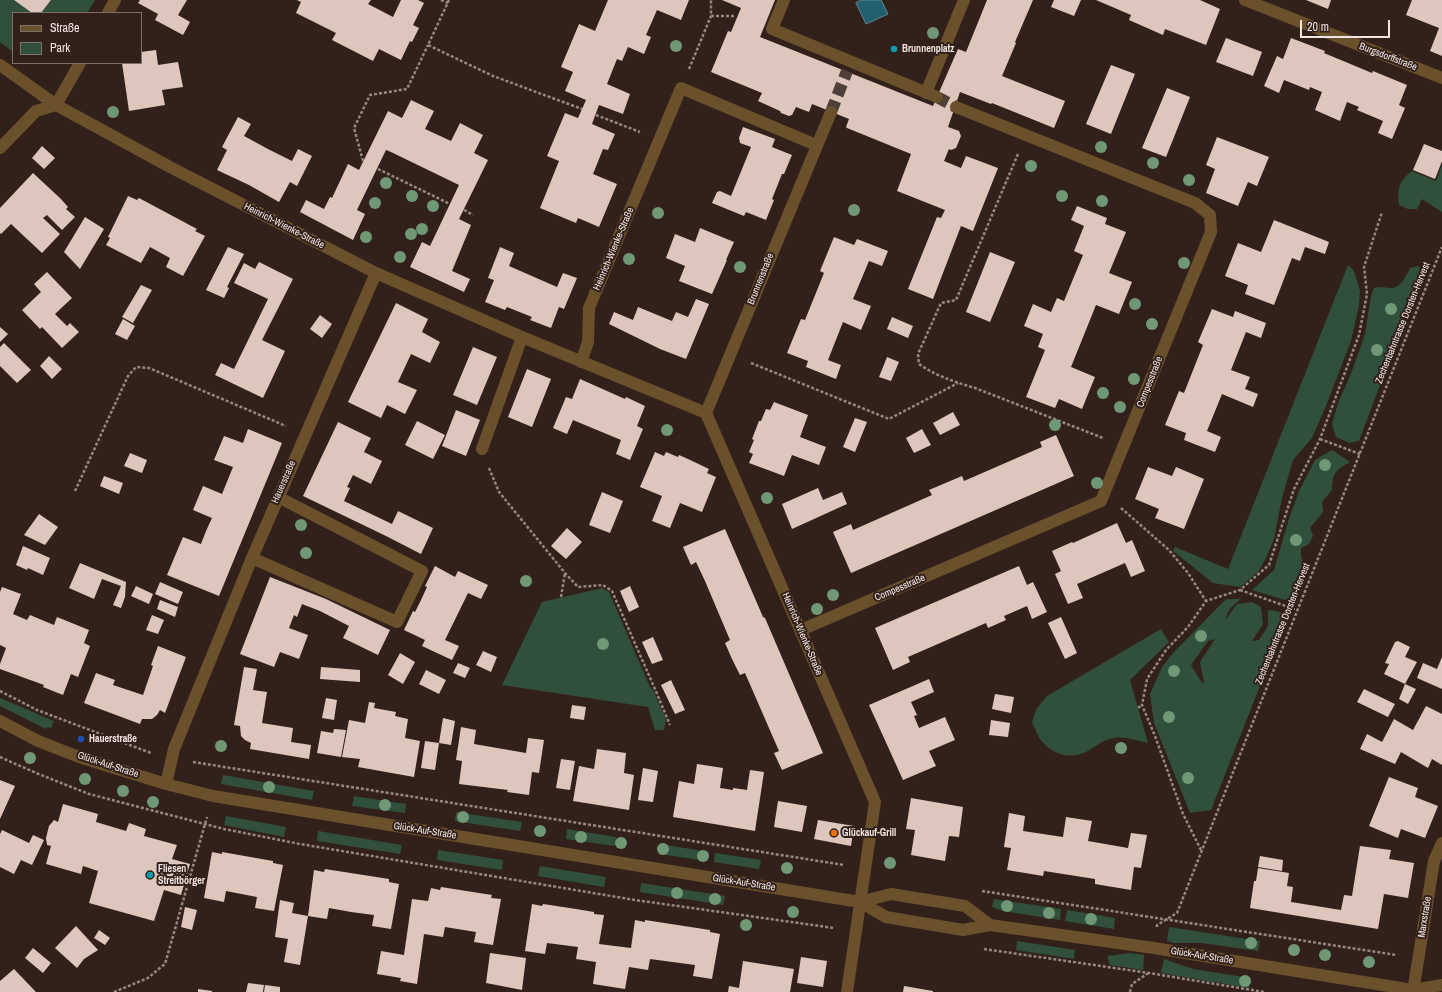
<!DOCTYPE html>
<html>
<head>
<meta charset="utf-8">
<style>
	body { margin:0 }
	#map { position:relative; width:1442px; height:992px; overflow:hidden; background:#32211b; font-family:"Archivo Narrow",sans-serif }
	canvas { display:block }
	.legend { position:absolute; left:12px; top:12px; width:130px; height:52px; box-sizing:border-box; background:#32211b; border:1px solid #7f706b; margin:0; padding:5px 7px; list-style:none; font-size:12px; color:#f2e6e2 }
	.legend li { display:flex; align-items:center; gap:8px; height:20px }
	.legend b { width:20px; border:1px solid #7f706b }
	.scale { position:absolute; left:1300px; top:20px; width:90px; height:18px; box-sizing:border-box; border:2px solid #f2e6e2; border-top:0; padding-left:5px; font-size:12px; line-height:14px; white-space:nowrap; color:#f2e6e2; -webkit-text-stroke:3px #32211b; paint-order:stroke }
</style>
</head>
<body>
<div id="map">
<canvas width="1442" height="992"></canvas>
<ul class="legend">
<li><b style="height:5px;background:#6b512b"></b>Straße</li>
<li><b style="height:11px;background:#30503c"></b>Park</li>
</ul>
<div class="scale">20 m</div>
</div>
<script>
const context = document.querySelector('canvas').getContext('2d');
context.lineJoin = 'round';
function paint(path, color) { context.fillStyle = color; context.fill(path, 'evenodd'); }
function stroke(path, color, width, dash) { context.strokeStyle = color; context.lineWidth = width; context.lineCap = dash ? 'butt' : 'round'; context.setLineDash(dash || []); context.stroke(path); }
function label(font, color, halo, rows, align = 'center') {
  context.font = font + ' "Archivo Narrow",sans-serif'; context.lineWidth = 4; context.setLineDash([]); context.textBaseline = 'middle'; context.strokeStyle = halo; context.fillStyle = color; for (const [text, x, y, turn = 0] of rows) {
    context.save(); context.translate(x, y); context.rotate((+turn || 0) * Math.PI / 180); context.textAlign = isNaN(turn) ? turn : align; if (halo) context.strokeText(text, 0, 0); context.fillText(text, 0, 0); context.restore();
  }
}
const green = new Path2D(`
	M0 0H14L32 13H13V52L0 42Z
	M51 0H95L87 13H41Z
	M1442 165V212L1422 199 1417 209H1408L1399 205C1397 188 1399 181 1412 171L1436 181Z
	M1348 265 1354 271 1360 291 1359 305 1351 341 1326 406 1312 438 1293 460 1282 498 1274 539 1266 558 1258 572 1240 587 1213 583 1173 551 1175 547 1228 569Z
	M1418 266 1423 271 1359 441 1349 443 1336 437 1332 424 1338 403 1352 371 1365 334 1371 296 1374 288C1380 286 1385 288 1391 288 1401 288 1406 276 1410 268Z
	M1332 450 1350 462C1336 470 1332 473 1332 490L1322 502 1323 512 1310 528 1313 536 1309 544 1301 548V556L1305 573 1292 602 1252 590 1274 570 1288 522 1299 491 1315 460Z
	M602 588 609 592 650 687 653 690 666 720 664 730H655L648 707 502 685 542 602Z
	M1226 599H1241C1234 604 1227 610 1226 619L1237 604 1252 602 1261 607 1263 624 1252 641 1259 640 1268 626V610L1276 611 1288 615 1211 810 1190 813 1154 723 1150 694 1162 667 1174 652ZM1215 639 1200 662 1204 683H1202L1191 665 1208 641Z
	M1161 629 1169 642 1130 680 1148 743C1139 741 1123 736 1114 738 1104 739 1095 747 1086 752 1069 760 1051 754 1040 739 1037 734 1035 728 1032 722L1037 708 1047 696Z
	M0 698 54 721 51 728 47 727 46 729 0 706Z
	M223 775 314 791 312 800 221 784Z
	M354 796 406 804 405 813 352 806Z
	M456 812 522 822 520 831 455 821Z
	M226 816 286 827 284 837 224 825Z
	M567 829 616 837 615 846 566 839Z
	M318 831 402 845 400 854 317 841Z
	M660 844 709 852 707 861 659 854Z
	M438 850 503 860 502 870 437 860Z
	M715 853 761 860 759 869 714 862Z
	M540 866 606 877 604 887 538 876Z
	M641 883 725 896 723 905 640 892Z
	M994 899 1061 909 1060 920 1003 911 992 907Z
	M1067 910 1115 918 1114 929 1065 921Z
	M1169 927 1260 941 1258 951 1202 943H1173L1167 941Z
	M1017 941 1075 950 1074 959 1016 950Z
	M1130 953 1144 955 1143 970 1110 965 1107 956Z
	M1164 959 1193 969 1250 978 1249 988 1161 973Z`);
const water = new Path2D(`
	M862 0H881L888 14 866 24 856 3Z`);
const building = new Path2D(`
	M14 0H51L41 13H32Z
	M140 0H187L178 15 190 22 183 35 155 20 158 14 138 3Z
	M297 0H371L368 4 393 17 401 0H418L424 3 413 25 419 28 412 42 410 41 401 60 379 49 373 61 332 40 336 33 296 13 301 2Z
	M608 0H689L681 20 657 10 646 35 651 37 644 54 628 47 622 61 617 59 607 84 630 94 623 114 599 105 592 124 615 134 608 150 603 149 593 174 617 184 599 227 578 218 576 223 540 208 559 161 547 156 565 113 578 118 586 100 565 91 573 72 561 67 579 24 595 31Z
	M722 0H775L760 37 933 106 958 49 966 52 987 0H1033L1015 42 1016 43 1002 76 1065 101 1054 128 992 103 991 104 960 92 948 127 959 131 961 136 956 148 951 150 949 149 944 161 961 168 966 156 998 168 973 231 961 226 933 299 908 289 937 217 941 218 945 210 897 191 911 154 847 128 846 127 849 119 812 104 809 112 796 107 792 115 789 116 781 113 780 111 758 101 762 93 711 72 728 31 731 32 741 8Z
	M1054 0H1081L1074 16 1051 7Z
	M1096 0H1200L1220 9 1206 45 1165 29 1163 35 1129 20 1131 15Z
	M1306 0H1331L1328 9Z
	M1412 0H1442V56L1430 51 1439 28 1406 15Z
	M1226 38 1262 52 1253 76 1216 62Z
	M1291 38 1325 51 1324 53 1372 73 1373 71 1407 85 1399 105 1405 108 1392 139 1378 133 1383 121 1357 110 1359 107 1347 102 1340 121 1315 110 1322 92 1310 87 1309 90 1284 80 1279 93 1264 86 1277 56 1283 59Z
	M156 50 158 65 178 62 183 87 162 90 165 105 129 111 122 63H141V52Z
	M1111 65 1135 74 1111 134 1086 124Z
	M1167 88 1190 97 1166 157 1142 148Z
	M411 100 434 111 425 129 451 141 460 123 483 135 474 153 488 160 459 219 471 225 452 271 470 279 464 292 410 267 422 242 430 246 459 185 391 152 386 150 357 210 365 214 353 240 300 212 306 200 324 209 330 197 332 198 348 164 359 170 388 111 402 118Z
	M238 117 251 124 244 136 268 149 292 161 298 149 312 156 297 186 290 182 279 202 249 185 217 170 227 150 222 147Z
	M743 127 775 139 772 147 792 155 784 174H782L772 199 774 200 766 220 746 212 744 216 712 203 717 192 720 191 731 196 751 147 740 143 739 138Z
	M1217 137 1269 157 1257 186 1248 182 1238 206 1206 193 1215 169 1206 165Z
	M1424 144 1442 151V161L1435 179 1413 170Z
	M42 146 55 158 44 169 32 158Z
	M33 173 61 199 68 207 66 209 75 217 62 230 47 215 43 218 60 234 42 253 11 224 1 234 0 233V208Z
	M128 196 137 200 139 198 197 229 195 231 205 236 183 276 166 267 170 258 150 247 141 263 106 245 110 238 108 237Z
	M1077 206 1107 218 1105 224 1126 232 1109 273 1132 282 1119 314 1096 305 1071 367 1095 377 1082 409 1059 399 1055 408 1026 397 1045 350 1038 347 1043 334 1024 326 1033 304 1051 312 1057 298 1064 301 1083 255 1074 251 1084 226 1071 220Z
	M85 217 104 229 80 269 64 252Z
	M1274 220 1329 242 1325 254 1305 247 1300 261 1292 258 1274 305 1245 294 1248 285 1225 276 1238 243 1261 252Z
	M700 228 734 242 726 260H727L712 294 679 281 685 266 666 258 675 234 695 242Z
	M834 237 854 245 857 239 888 251 882 266 869 261 853 299 871 306 861 330 843 322 828 360 841 365 836 379 806 367 808 361 787 353 801 319 805 320 824 273 820 271Z
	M228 247 244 254 227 287 229 288 224 298 206 290Z
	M500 247 514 253 509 266 557 287 563 273 577 278 564 309 559 307 551 328 530 320 532 317 507 307 505 310 485 302 494 280 488 278Z
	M990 252 1015 262 990 322 966 312Z
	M259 262 293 279 262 340 285 351 263 398 215 375 221 363 234 369 268 299 234 283 244 263 255 269Z
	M47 272 72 298 55 314 67 326 70 323 79 332 62 348 42 327 40 329 22 310 41 292 34 284Z
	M141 285 152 290 133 323 122 317Z
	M696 299 709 304 686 359 660 349 609 324 614 312 633 320 638 307 672 321 676 312 688 317Z
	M396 303 428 319 422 332 440 342 430 363 411 354 405 367 398 382 417 390 405 414 387 405 381 418 348 402Z
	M1212 309 1233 317 1235 311 1266 323 1261 338 1246 332 1231 370 1250 377 1245 389 1258 394 1253 407 1222 394 1207 431 1221 437 1215 452 1184 440 1186 433 1165 425 1179 391 1184 393 1203 345 1198 342Z
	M320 315 332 324 322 338 310 329Z
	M892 317 913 326 908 338 887 329Z
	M123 319 135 326 127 340 115 334Z
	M0 327 8 334 0 342Z
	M4 343 31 370 17 383 0 366V347Z
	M473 347 497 357 477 405 453 395Z
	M49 356 62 369 52 379 40 366Z
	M887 357 899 362 891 381 879 377Z
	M527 369 551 379 532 427 508 417Z
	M580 379 625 399 626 397 645 406 637 426 643 429 630 460 616 454 621 440 573 420 567 434 553 428 566 397 572 399Z
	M774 402 808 415 800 437 826 447 819 465 792 455 784 476 749 463 753 454 749 452 754 440 752 439 759 421H761L766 409 770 410Z
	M456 410 480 420 466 456 442 446Z
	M953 412 960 425 940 435 933 423Z
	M855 418 867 422 855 452 843 447Z
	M417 421 445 435 433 459 405 445Z
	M338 422 371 438 364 452 382 461 371 484 353 475 347 487 350 488 344 501 392 524 398 511 433 528 421 554 386 536 303 496Z
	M248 429 282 443 219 596 167 575 183 537 201 544 206 531 212 518 193 510 203 486 222 494 233 467 214 460 224 436 243 443Z
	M922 429 931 445 914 453 906 438Z
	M1056 435 1074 476 851 573 833 532 851 524 853 530 932 495 929 490 962 476 964 481 1042 447 1040 442Z
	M655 452 664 456 666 452 678 457 679 455 688 459 709 469 707 473 716 477 702 512 680 503 670 528 652 521 662 496 640 487Z
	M130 453 147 460 142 473 124 466Z
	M1148 467 1172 476 1176 467 1204 479 1184 529 1155 518 1159 509 1135 499Z
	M104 476 123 483 119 494 100 486Z
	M818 488 823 500 842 492 847 504 792 529 782 504Z
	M602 492 623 501 610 533 589 525Z
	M39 514 58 527 45 545 24 535Z
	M1117 523 1126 543 1132 540 1145 571 1131 577 1125 563 1077 584 1083 598 1068 604 1055 574 1061 571 1052 551 1072 542 1073 543Z
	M567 528 582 542 566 559 551 546Z
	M725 529 763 617 765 618 823 753 782 770 774 753 779 751 745 673 740 675 732 659 725 643 730 640 705 581 696 562 691 565 683 547Z
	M23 546 50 558 43 575 28 568 27 570 16 565Z
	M80 563 126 582 125 597 121 608 113 605 121 586 102 579 94 599 69 588Z
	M435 566 455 577 458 571 488 585 481 599 468 593 445 640 459 646 452 660 422 646 425 640 404 630 413 611 415 612 421 600 427 587 425 586Z
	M1019 566 1027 585 1033 582 1047 612 1032 619 1027 606 1004 616 1006 620 988 628 986 623 908 657 910 662 893 670 875 628Z
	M270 577 326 599 390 630 378 655 343 638 349 626 320 611 302 604 297 617 294 615 289 628 308 635 299 659 280 652 274 667 240 654Z
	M160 582 183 592 178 604 155 594Z
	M136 586 153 594 149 604 131 596Z
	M630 586 639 607 629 612 620 591Z
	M2 587 21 594 13 614 27 620 30 615 54 625 57 617 89 630 84 643 90 646 78 677 71 674 63 695 43 687 44 685 0 669V664L6 648 0 645V592Z
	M160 600 178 607 175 617 157 609Z
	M152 615 164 620 158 634 146 630Z
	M1061 617 1077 653 1065 659 1048 623Z
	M653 637 663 660 652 664 642 642Z
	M1398 641 1410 647 1405 657 1417 662 1405 684 1384 674 1389 664 1385 663 1395 642Z
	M158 646 186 657 165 713 160 710 157 715 152 719H142L140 724 84 703 96 673 115 680 113 685 143 695 153 666 151 665Z
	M483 651 497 657 491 672 476 665Z
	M400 653 415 662 403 684 388 675Z
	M1442 657V689L1417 678 1423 663 1437 669Z
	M458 663 470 668 465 678 453 673Z
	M244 667 257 669 253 690 267 692 262 723 293 728 291 742 311 745 309 759 250 749 251 743 245 740 241 736 240 726 234 725Z
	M321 667 360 670V682L320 679Z
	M426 670 446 680 439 694 419 684Z
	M929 679 934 692 911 702 917 715 914 716 919 728 945 717 955 740 929 751 936 766 903 780 869 705Z
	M671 680 685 710 675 714 661 685Z
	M1405 684 1416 689 1408 704 1399 699Z
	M1364 689 1395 704 1388 717 1357 702Z
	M995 694 1014 697 1011 713 992 709Z
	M326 698 337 700 334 720 322 718Z
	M369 702 375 703 374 708 396 712 395 716 408 719 405 738 420 741 414 777 358 767 360 759 342 757 349 720 365 723Z
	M572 705 586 707 584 720 570 718Z
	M1426 706 1442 714V765L1432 759 1428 768 1401 752 1395 764 1360 749 1367 734 1382 742 1394 719 1413 730Z
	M443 718 455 721 451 745 439 743Z
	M991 720 1010 723 1008 737 989 735Z
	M461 727 476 730 474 744 526 753 528 738 544 740 539 773 532 772 529 795 507 792 508 790 459 784 462 761 456 760Z
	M334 729 346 730 341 757 317 753 321 731 333 733Z
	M425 741 439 743 435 770 421 768Z
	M597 749 626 753 624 773 634 775 629 810 573 801 579 766 594 769Z
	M561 759 575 761 570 790 556 788Z
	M697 764 723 768 720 788 733 790V788L747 790 750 770 764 772 755 831 673 817 679 781 694 784Z
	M643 768 658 771 653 802 638 800Z
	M1389 777 1418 788 1415 797 1438 806 1425 838 1401 829 1398 838 1369 826Z
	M0 780 15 786 0 819Z
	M911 798 963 807 959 837 949 836 945 861 911 855 915 830 906 829Z
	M778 801 807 806 802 832 774 827Z
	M63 804 98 814 96 822 126 831 129 823 146 829 144 836 177 845 172 859 190 864 181 895 164 890 154 921 89 903 98 871 83 866 81 874 46 864 51 846 47 845 46 838 49 826 54 820 58 822Z
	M1009 813 1025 816 1023 831 1063 837 1066 817 1092 821 1088 841 1128 848 1131 833 1147 835 1141 868 1134 867 1131 890 1095 884V879L1044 871 1043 876 1007 870 1011 848 1004 847Z
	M818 820 854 826 851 846 814 839Z
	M2 830 29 843 33 835 44 840 32 865 21 860 14 874 0 867V834Z
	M1360 846 1391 850 1389 859 1414 863 1408 898 1384 894 1378 929 1250 908 1254 881H1256L1258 868 1289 873 1287 886 1293 887 1291 902 1341 910 1344 895 1352 896Z
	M212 852 222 854V852L273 861V863L283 865 274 911 255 908 257 897 226 891 224 902 204 898Z
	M1260 856 1283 860 1282 871 1258 867Z
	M325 869 389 879V882L399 884 391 929 372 926 374 915 351 912 329 908 327 919 308 916 314 870 324 872Z
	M441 887 492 895 491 898 501 899 493 945 474 942 476 932 445 927 443 937 424 934 417 984 400 981 401 978 377 974 381 951 404 955 412 899 428 901 431 888 440 890Z
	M280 900 294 903 292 913 308 916 300 965 284 962 288 939 275 937Z
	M532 904 542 906 543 904 576 909 594 912V914L604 915 599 944 631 948 635 920 645 922V920L710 930V932L720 934 712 979 693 976 695 965 650 959 648 970 629 967 625 989 593 984 596 962 576 959 578 947 547 943 545 954 525 951Z
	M185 907 197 910 192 930 181 927Z
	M76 926 98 950 84 959 77 968 55 948Z
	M99 930 110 938 105 945 94 938Z
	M33 948 51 963 43 973 25 958Z
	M490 953 526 958 522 990 486 983Z
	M801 957 827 961 823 987 797 983Z
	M743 961 794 969 790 992H728L729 986 739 988Z
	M14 969 36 992H0V981Z
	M248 983 264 985 263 992H246Z
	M265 985 280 987V992H264Z
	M904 986 933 991V992H903Z
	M198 989 212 991V992H198Z`);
const minorTunnel = new Path2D(`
	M937 97 956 107
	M831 112 847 71`);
const path = new Path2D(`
	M441 0 448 3
	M449 0 428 45 493 76 582 109
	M711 16H736
	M689 69 711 16V0
	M596 115 640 132
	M1018 154 956 300 941 303 918 354 919 364C936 376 955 382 975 388L1103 438
	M363 161 354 128 370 95 407 89 428 45
	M378 169 450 204
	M464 210 473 215
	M751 363 889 419 958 383
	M1320 439 1360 454
	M489 468 499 492 565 573 578 587 603 585 612 591 655 689 670 725
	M75 491 128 376 136 367 149 368 286 426
	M1121 508 1169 550 1188 573 1206 601
	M1240 590 1297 610
	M561 597 565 573
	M0 691 37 710 151 753
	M1138 708 1142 705
	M0 757 36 773 89 794 224 829 300 844 635 900 834 928
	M193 762 844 865
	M1201 850 1183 814 1155 736 1142 705 1147 679 1166 650 1188 627 1206 601 1240 590 1269 565 1294 489 1320 439 1359 335 1367 294 1364 267 1382 212
	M982 891 1396 955
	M1157 927V925L1177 913 1442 247
	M984 949 1149 973 1264 992
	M114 992 148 978 161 967 165 964 207 817
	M1130 992 1132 984 1150 972`);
const minor = new Path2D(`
	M784 0 772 29 937 97
	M1245 0 1442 78
	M108 13 115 0
	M0 65 56 105 170 167 376 273 522 337 706 413 875 802 847 992
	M926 93 964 0
	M0 148 36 111 56 105 80 63
	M581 362 588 342 589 308 681 88 816 145
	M706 413 831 112
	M482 449 522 337
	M252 558 397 622 422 571 278 497
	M801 630 1101 501 1211 232 1210 215 1195 203 956 107
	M0 721 38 741 79 757 166 784 213 796 860 902 886 917 963 930 990 925 1154 948 1413 990 1418 992
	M166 784 174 749 252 558 376 273
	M860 902 891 894 965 906 990 925
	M1413 990 1442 985
	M1413 992 1434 861 1442 843`);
const trees = [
	[933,33],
	[676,46],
	[113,112],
	[1101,147],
	[1153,163],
	[1031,166],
	[1189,180],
	[386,183],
	[412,196],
	[1062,196],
	[1102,201],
	[375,203],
	[433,206],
	[854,210],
	[658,213],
	[422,229],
	[411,234],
	[366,237],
	[400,257],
	[629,259],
	[1184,263],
	[740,267],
	[1135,304],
	[1391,309],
	[1152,324],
	[1377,350],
	[1134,379],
	[1103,393],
	[1120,407],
	[1055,425],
	[667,430],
	[1325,465],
	[1097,483],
	[767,498],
	[301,525],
	[1296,540],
	[306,553],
	[526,581],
	[833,595],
	[817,609],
	[1201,636],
	[603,644],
	[1174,671],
	[1169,717],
	[221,746],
	[1121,748],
	[30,758],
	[1188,778],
	[85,779],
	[269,787],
	[123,791],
	[153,802],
	[385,805],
	[463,817],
	[540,831],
	[581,837],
	[621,843],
	[663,849],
	[703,856],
	[890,863],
	[787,868],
	[677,893],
	[715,899],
	[1007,906],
	[793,912],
	[1049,913],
	[1091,919],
	[746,925],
	[1251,943],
	[1294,950],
	[1325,955],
	[1369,962],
	[1245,981]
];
const markers = [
	[894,49,4,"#0f9aa8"],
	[81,739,4,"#1a4fb4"],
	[834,833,4,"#e8710a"],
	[150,875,4,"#0f9aa8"]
];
const poiNames = [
	["Brunnenplatz",902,49],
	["Hauerstraße",89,739],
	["Glückauf-Grill",842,833],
	["Fliesen",158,869],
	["Streitbörger",158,881]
];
const streetNames = [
	["Burgsdorffstraße",1388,57,21],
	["Heinrich-Wienke-Straße",284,226,27],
	["Heinrich-Wienke-Straße",614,249,-67],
	["Brunnenstraße",761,279,-68],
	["Zechenbahntrasse Dorsten-Hervest",1403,323,-68],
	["Compesstraße",1150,382,-68],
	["Hauerstraße",284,482,-66],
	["Compesstraße",900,588,-23],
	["Zechenbahntrasse Dorsten-Hervest",1283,624,-68],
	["Heinrich-Wienke-Straße",802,634,67],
	["Glück-Auf-Straße",108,765,18],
	["Glück-Auf-Straße",425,831,9],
	["Glück-Auf-Straße",744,883,9],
	["Marxstraße",1425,917,-81],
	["Glück-Auf-Straße",1202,956,9]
];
paint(green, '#30503c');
paint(water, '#23606f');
stroke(water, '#618892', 1);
paint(building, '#ddc7bc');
stroke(minorTunnel, '#4f3f39', 12, [12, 6]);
stroke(path, '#968782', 2.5, [3, 2]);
stroke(minor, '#6b512b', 12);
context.fillStyle = '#709877';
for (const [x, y] of trees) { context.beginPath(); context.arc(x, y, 6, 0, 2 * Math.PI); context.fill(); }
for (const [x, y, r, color] of markers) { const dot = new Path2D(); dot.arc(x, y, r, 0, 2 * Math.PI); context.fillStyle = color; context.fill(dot); stroke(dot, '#32211b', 1.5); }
label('bold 10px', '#f2e6e2', '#32211b', poiNames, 'left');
label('10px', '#f2e6e2', '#32211b', streetNames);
</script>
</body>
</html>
